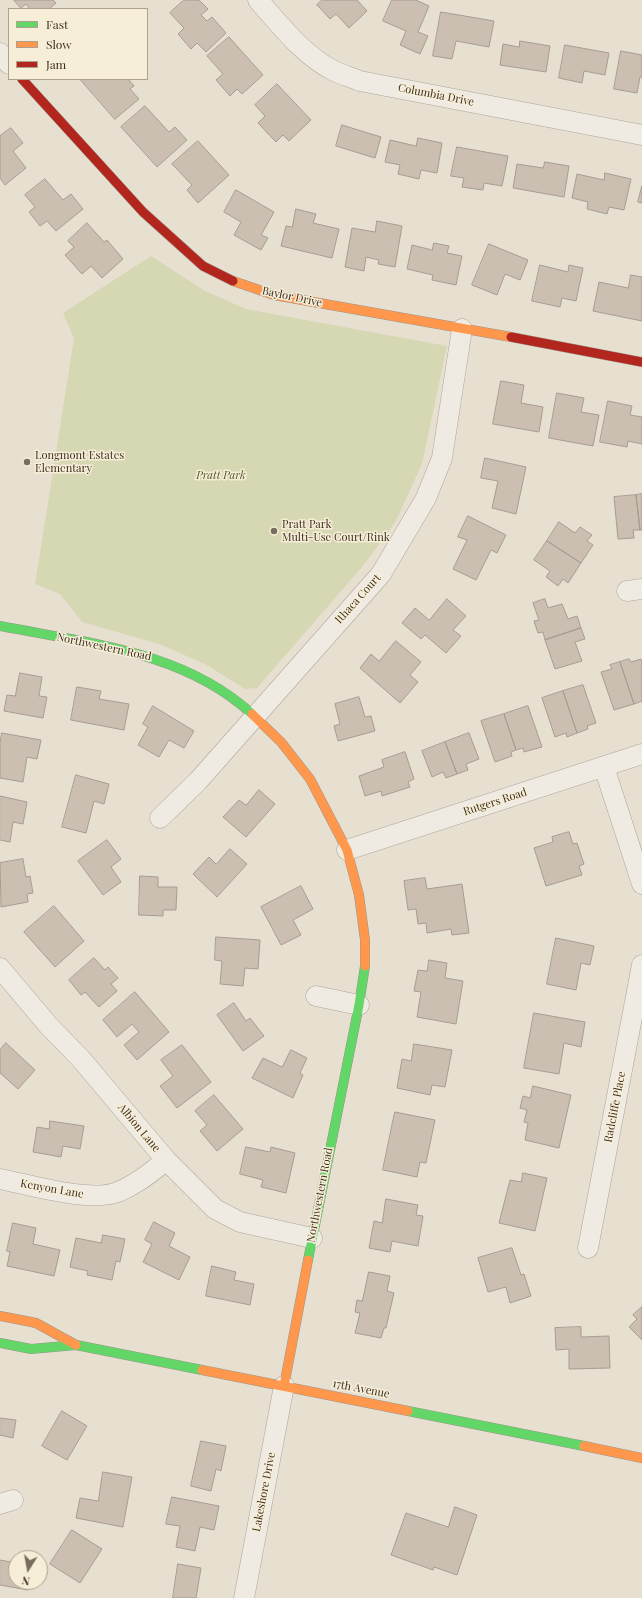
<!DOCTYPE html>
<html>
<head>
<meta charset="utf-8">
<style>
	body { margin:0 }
	#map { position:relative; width:642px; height:1598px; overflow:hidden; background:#e7e0d1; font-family:"Playfair Display",serif }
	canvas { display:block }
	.legend { position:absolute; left:8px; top:8px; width:140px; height:72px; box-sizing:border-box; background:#f7eed8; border:1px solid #ada18e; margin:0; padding:5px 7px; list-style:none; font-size:12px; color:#3d2e20 }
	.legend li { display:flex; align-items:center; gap:8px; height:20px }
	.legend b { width:20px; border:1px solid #ada18e }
	.north { position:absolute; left:8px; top:1550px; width:40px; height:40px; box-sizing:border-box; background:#f7eed8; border:1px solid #ada18e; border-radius:50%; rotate:191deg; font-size:11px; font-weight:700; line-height:16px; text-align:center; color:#3d2e20 }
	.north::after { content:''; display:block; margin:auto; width:14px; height:18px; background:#786c5e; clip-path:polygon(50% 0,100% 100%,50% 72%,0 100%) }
</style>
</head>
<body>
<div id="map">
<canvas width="642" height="1598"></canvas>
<ul class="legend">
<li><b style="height:5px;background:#63d668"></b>Fast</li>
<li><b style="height:5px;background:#ff974d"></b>Slow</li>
<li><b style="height:5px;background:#b3261e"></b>Jam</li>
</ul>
<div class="north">N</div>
</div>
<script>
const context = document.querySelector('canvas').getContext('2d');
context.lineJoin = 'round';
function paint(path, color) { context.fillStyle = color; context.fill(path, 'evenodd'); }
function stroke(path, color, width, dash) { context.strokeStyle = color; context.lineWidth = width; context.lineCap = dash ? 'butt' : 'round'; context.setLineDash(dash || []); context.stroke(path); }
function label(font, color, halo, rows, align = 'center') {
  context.font = font + ' "Playfair Display",serif'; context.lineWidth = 3; context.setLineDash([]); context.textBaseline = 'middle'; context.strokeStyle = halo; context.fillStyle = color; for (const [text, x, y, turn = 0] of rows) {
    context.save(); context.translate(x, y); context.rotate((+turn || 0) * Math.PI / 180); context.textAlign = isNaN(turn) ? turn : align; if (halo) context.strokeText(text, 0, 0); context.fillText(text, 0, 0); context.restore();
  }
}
const green = new Path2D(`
	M151 256 205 291 246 309 447 346 422 464 396 521 363 566 257 688 245 689 205 664 159 644 82 622 60 594 35 584 74 339 63 313Z`);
const building = new Path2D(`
	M14 0H53L56 3 49 9H30L26 4 21 8Z
	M184 0H199L208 9 201 15 207 21 212 17 226 33 206 52 197 43 191 49 178 34 184 28 170 13Z
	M322 0H357L367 11 349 28 336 14 330 19 317 5Z
	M392 0H416L429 6 418 32 428 36 420 54 400 45 406 31 383 21Z
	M441 12 494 21 489 47 456 41 452 59 433 56Z
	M229 37 263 75 242 94 237 89 230 96 216 80 223 74 207 56Z
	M520 41 550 46 546 72 500 65 503 44 519 47Z
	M565 45 609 53 605 75 584 71 582 83 559 78Z
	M621 51 642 55V77H640L637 93 614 89Z
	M80 79H128L134 86 130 89 139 99 115 119Z
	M277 84 311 120 289 141 283 135 276 142 258 123 265 116 255 105Z
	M145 106 169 132 175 127 187 140 157 167 121 127Z
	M342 125 381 137 375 158 336 146Z
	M11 128 23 143 13 151 26 168 5 185 0 178V136Z
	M418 138 442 143 437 173 421 170 419 179 398 174 400 165 385 162 390 140 416 146Z
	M198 141 229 175 198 203 187 190 192 185 172 164Z
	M457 147 508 156 502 186 484 183 483 190 462 187 464 178 451 176Z
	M545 162 569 166 564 197 513 188 517 164 543 168Z
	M605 173 631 179 624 210 609 207 607 214 587 209 588 202 572 198 577 174 604 180Z
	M45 179 63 200 71 194 83 209 56 231 47 221 40 226 29 212 35 207 25 195Z
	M642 186V203L638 202Z
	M236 190 274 212 261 235 268 238 261 250 234 235 241 222 224 212Z
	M296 209 316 214 313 223 339 229 332 258 281 246 286 226 292 227Z
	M377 221 402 226 395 267 378 264 379 260 366 257 364 271 345 267 352 228 375 232Z
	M87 223 104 242 107 240 123 259 102 278 91 266 82 274 65 255 74 247 68 241Z
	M434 243 449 246 447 253 462 256 456 285 432 280 433 275 407 269 412 245 432 250Z
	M489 244 528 260 520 280 505 274 497 295 472 285Z
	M540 265 568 272 569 265 583 268 576 301 562 298 560 307 532 301Z
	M631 275 642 277V321L593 311 599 282 628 288Z
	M501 381 524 385 521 403 543 407 539 432 493 424Z
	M557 393 584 398 581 412 599 415 593 446 549 438Z
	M608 401 632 406 630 415 642 417V444L628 441 627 447 600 442Z
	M485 458 526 467 516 514 492 508 498 481 481 478Z
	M642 494V530H640L636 495Z
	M636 495 640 530H633L634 538 618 539 614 497Z
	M468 516 506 535 497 553 491 550 476 580 453 569 467 540 458 537Z
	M559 522 575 533 580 527 592 535 587 541 593 545 581 563 547 541Z
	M547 541 581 563 568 583 563 579 558 586 546 577 550 571 534 560Z
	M447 599 466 616 453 630 461 636 446 653 425 635 421 639 402 623 415 608 429 620Z
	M545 599 548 608 562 604 568 619 577 616 581 628 545 640 543 632 538 633 534 621 539 620 533 603Z
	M581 628 585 639 575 642 582 661 555 669 545 640Z
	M396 641 421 662 410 675 418 682 400 703 360 668 371 654 379 661Z
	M629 659 631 662 641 659 642 661V701L634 704 620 662Z
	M620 662 634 704 614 710 601 672 612 669 610 665Z
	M20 673 42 677 39 696 47 697 43 718 4 711 7 695 15 696Z
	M583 685 596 723 587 726 588 729 577 733 563 691Z
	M77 687 101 691 99 699 129 704 124 730 71 720Z
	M563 691 577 733 567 737 566 733 555 737 542 698Z
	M359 697 365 717 371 716 375 731 338 741 334 726 340 724 335 704Z
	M153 706 194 731 184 748 169 740 159 757 138 745 148 727 143 724Z
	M528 706 542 747 524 752 523 748 516 750 504 714Z
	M504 714 516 750 511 752 512 756 495 762 481 721Z
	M2 733 41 740 37 759 27 757 23 782 0 778V743Z
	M469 733 479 759 466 764 468 770 457 774 445 742Z
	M445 742 457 774 446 778 443 772 432 777 422 751Z
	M405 752 414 779 408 782 410 787 382 796 381 791 365 796 359 776 384 767 382 760Z
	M76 775 109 784 104 804 94 801 86 833 62 827Z
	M259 790 275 804 246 837 223 817 239 800 246 805Z
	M0 796 27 802 23 824 13 822 10 842 0 840Z
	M569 832 573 844 577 843 584 864 579 866 582 875 546 886 534 848 553 842 552 837Z
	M107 840 121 859 111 867 121 882 103 895 78 861Z
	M230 849 247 864 217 897 193 874 209 857 216 864Z
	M23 859 26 877 30 876 33 893 27 894 28 902 1 907 0 863Z
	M140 876 158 877V887H177L176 910H163V916L139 915Z
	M425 878 427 889 462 884 469 933 452 935 451 929 427 933 426 923 418 924 416 909 408 910 404 881Z
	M301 886 313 909 293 920 301 935 281 945 261 907Z
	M54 906 84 941 55 967 24 932Z
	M216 937 260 940 258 969 245 968 243 986 220 984 222 961 215 960Z
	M556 938 594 946 590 965 581 963 576 990 547 984Z
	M94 958 105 970 108 967 118 978 111 984 117 991 99 1007 85 992 81 995 69 980Z
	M429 960 447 963 445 978 463 981 456 1024 417 1017 421 992 414 991 418 970 427 971Z
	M135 992 169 1032 137 1060 124 1045 139 1032 132 1024 117 1037 103 1020Z
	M234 1003 246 1021 250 1018 264 1036 243 1051 217 1015Z
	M534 1013 585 1022 581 1047 564 1043 559 1074 524 1068Z
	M6 1043 35 1070 18 1089 0 1073V1050Z
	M414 1044 452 1050 445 1087 432 1085 430 1095 397 1088 402 1059 411 1061Z
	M182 1045 211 1082 177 1108 160 1086 173 1076 161 1060Z
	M291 1050 307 1058 300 1073 303 1075 293 1098 252 1078 263 1058 282 1067Z
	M533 1086 571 1095 559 1148 525 1140 528 1123 524 1122 527 1110 520 1108 523 1096 530 1098Z
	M214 1095 243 1129 217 1151 200 1131 207 1125 195 1111Z
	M395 1112 435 1120 426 1163 420 1162 417 1177 383 1170Z
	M50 1121 84 1126 80 1149 63 1146 61 1157 33 1152 37 1127 49 1129Z
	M246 1147 270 1152 271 1147 295 1153 286 1193 261 1187 263 1180 240 1174Z
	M523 1173 547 1178 535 1231 499 1223 510 1180 521 1182Z
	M386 1199 418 1205 416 1215 423 1216 418 1246 392 1241 390 1252 369 1248 374 1221 382 1223Z
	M154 1222 175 1233 169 1246 190 1257 179 1280 143 1262 152 1244 145 1240Z
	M13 1223 36 1228 33 1244 60 1250 54 1276 7 1266 10 1252 7 1251Z
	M103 1235 125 1239 120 1262 116 1261 112 1280 87 1275 88 1271 70 1267 76 1238 101 1243Z
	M512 1248 521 1275 524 1274 531 1296 510 1303 506 1287 488 1292 478 1258Z
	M212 1266 236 1272 234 1280 254 1284 250 1305 206 1296Z
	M369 1272 390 1276 387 1291 394 1293 386 1328H384L381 1338 355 1333 360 1313 355 1312 357 1300 362 1301Z
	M642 1307V1340L629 1327 637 1319 633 1315Z
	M581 1327V1337L609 1336 610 1368 569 1369V1349L556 1350 555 1328Z
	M62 1411 87 1426 67 1460 42 1446Z
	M0 1418 16 1420 13 1438 0 1435Z
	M201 1441 226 1446 221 1471 216 1469 211 1491 191 1486Z
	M103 1472 132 1477 123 1527 76 1518 80 1498 98 1501Z
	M172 1497 219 1506 214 1530 200 1527 195 1551 176 1547 180 1526 166 1524Z
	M455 1507 477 1515 457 1575 434 1567 433 1570 391 1555 406 1513 448 1527Z
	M72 1530 102 1549 80 1583 50 1564Z
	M0 1560 16 1563V1582H30L28 1590 0 1585Z
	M178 1564 201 1568 196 1598H173Z`);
const street = new Path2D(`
	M258 0C281 26 303 55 334 71 342 75 351 77 360 81L642 135
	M0 53 9 64
	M627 591 642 589
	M604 767 642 884
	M160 818 198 781 381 574 426 498 442 458 462 329
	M347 850 642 754
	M0 968 48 1025 81 1059 166 1160 215 1209 240 1222 312 1238
	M316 996 359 1005
	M0 1179C31 1185 89 1203 118 1192 137 1184 151 1173 166 1160
	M588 1248 642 965
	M0 1504 13 1500
	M244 1598 284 1386`);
const fast = new Path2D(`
	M0 626C87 643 184 651 252 714
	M308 1260 359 1005 365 966
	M0 1343 31 1349 76 1345 202 1370
	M408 1411 584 1446`);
const slow = new Path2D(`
	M233 281 274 295 511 337
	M252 714 281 742 310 779 347 850 359 895 365 940V966
	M0 1316 36 1323 76 1345
	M202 1370 408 1411
	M284 1386 308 1260
	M584 1446 642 1458`);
const jam = new Path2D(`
	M22 79 143 212 203 266 233 281
	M511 337 642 362`);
const markers = [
	[27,462,4,"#786c5e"],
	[274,531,4,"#786c5e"]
];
const streetNames = [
	["Columbia Drive",436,95,11],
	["Baylor Drive",292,297,12],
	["Ithaca Court",358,599,-48],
	["Northwestern Road",104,647,12],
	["Rutgers Road",495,802,-18],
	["Radcliffe Place",615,1107,-79],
	["Albion Lane",139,1128,50],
	["Kenyon Lane",52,1189,10],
	["Northwestern Road",320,1195,-79],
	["17th Avenue",361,1389,11],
	["Lakeshore Drive",264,1492,-79]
];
const poiNames = [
	["Longmont Estates",35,456],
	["Elementary",35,469],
	["Pratt Park",282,525],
	["Multi-Use Court/Rink",282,538]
];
const parkNames = [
	["Pratt Park",221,476]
];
paint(green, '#d6d7b3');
paint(building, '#cbbfb2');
stroke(building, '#a89c90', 1);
stroke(street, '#ada599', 21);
stroke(fast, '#9c958a', 10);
stroke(slow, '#9c958a', 10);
stroke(jam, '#9c958a', 10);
stroke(street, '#efebe3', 20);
stroke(fast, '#63d668', 9);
stroke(slow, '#ff974d', 9);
stroke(jam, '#b3261e', 9);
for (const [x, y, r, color] of markers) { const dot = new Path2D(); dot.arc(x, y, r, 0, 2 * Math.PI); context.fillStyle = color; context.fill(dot); stroke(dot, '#f7eed8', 1.5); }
label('11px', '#3d2e20', '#f7eed8', streetNames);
label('11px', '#3d2e20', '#f7eed8', poiNames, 'left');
label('italic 11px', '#4d5a26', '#f7eed8', parkNames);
</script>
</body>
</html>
